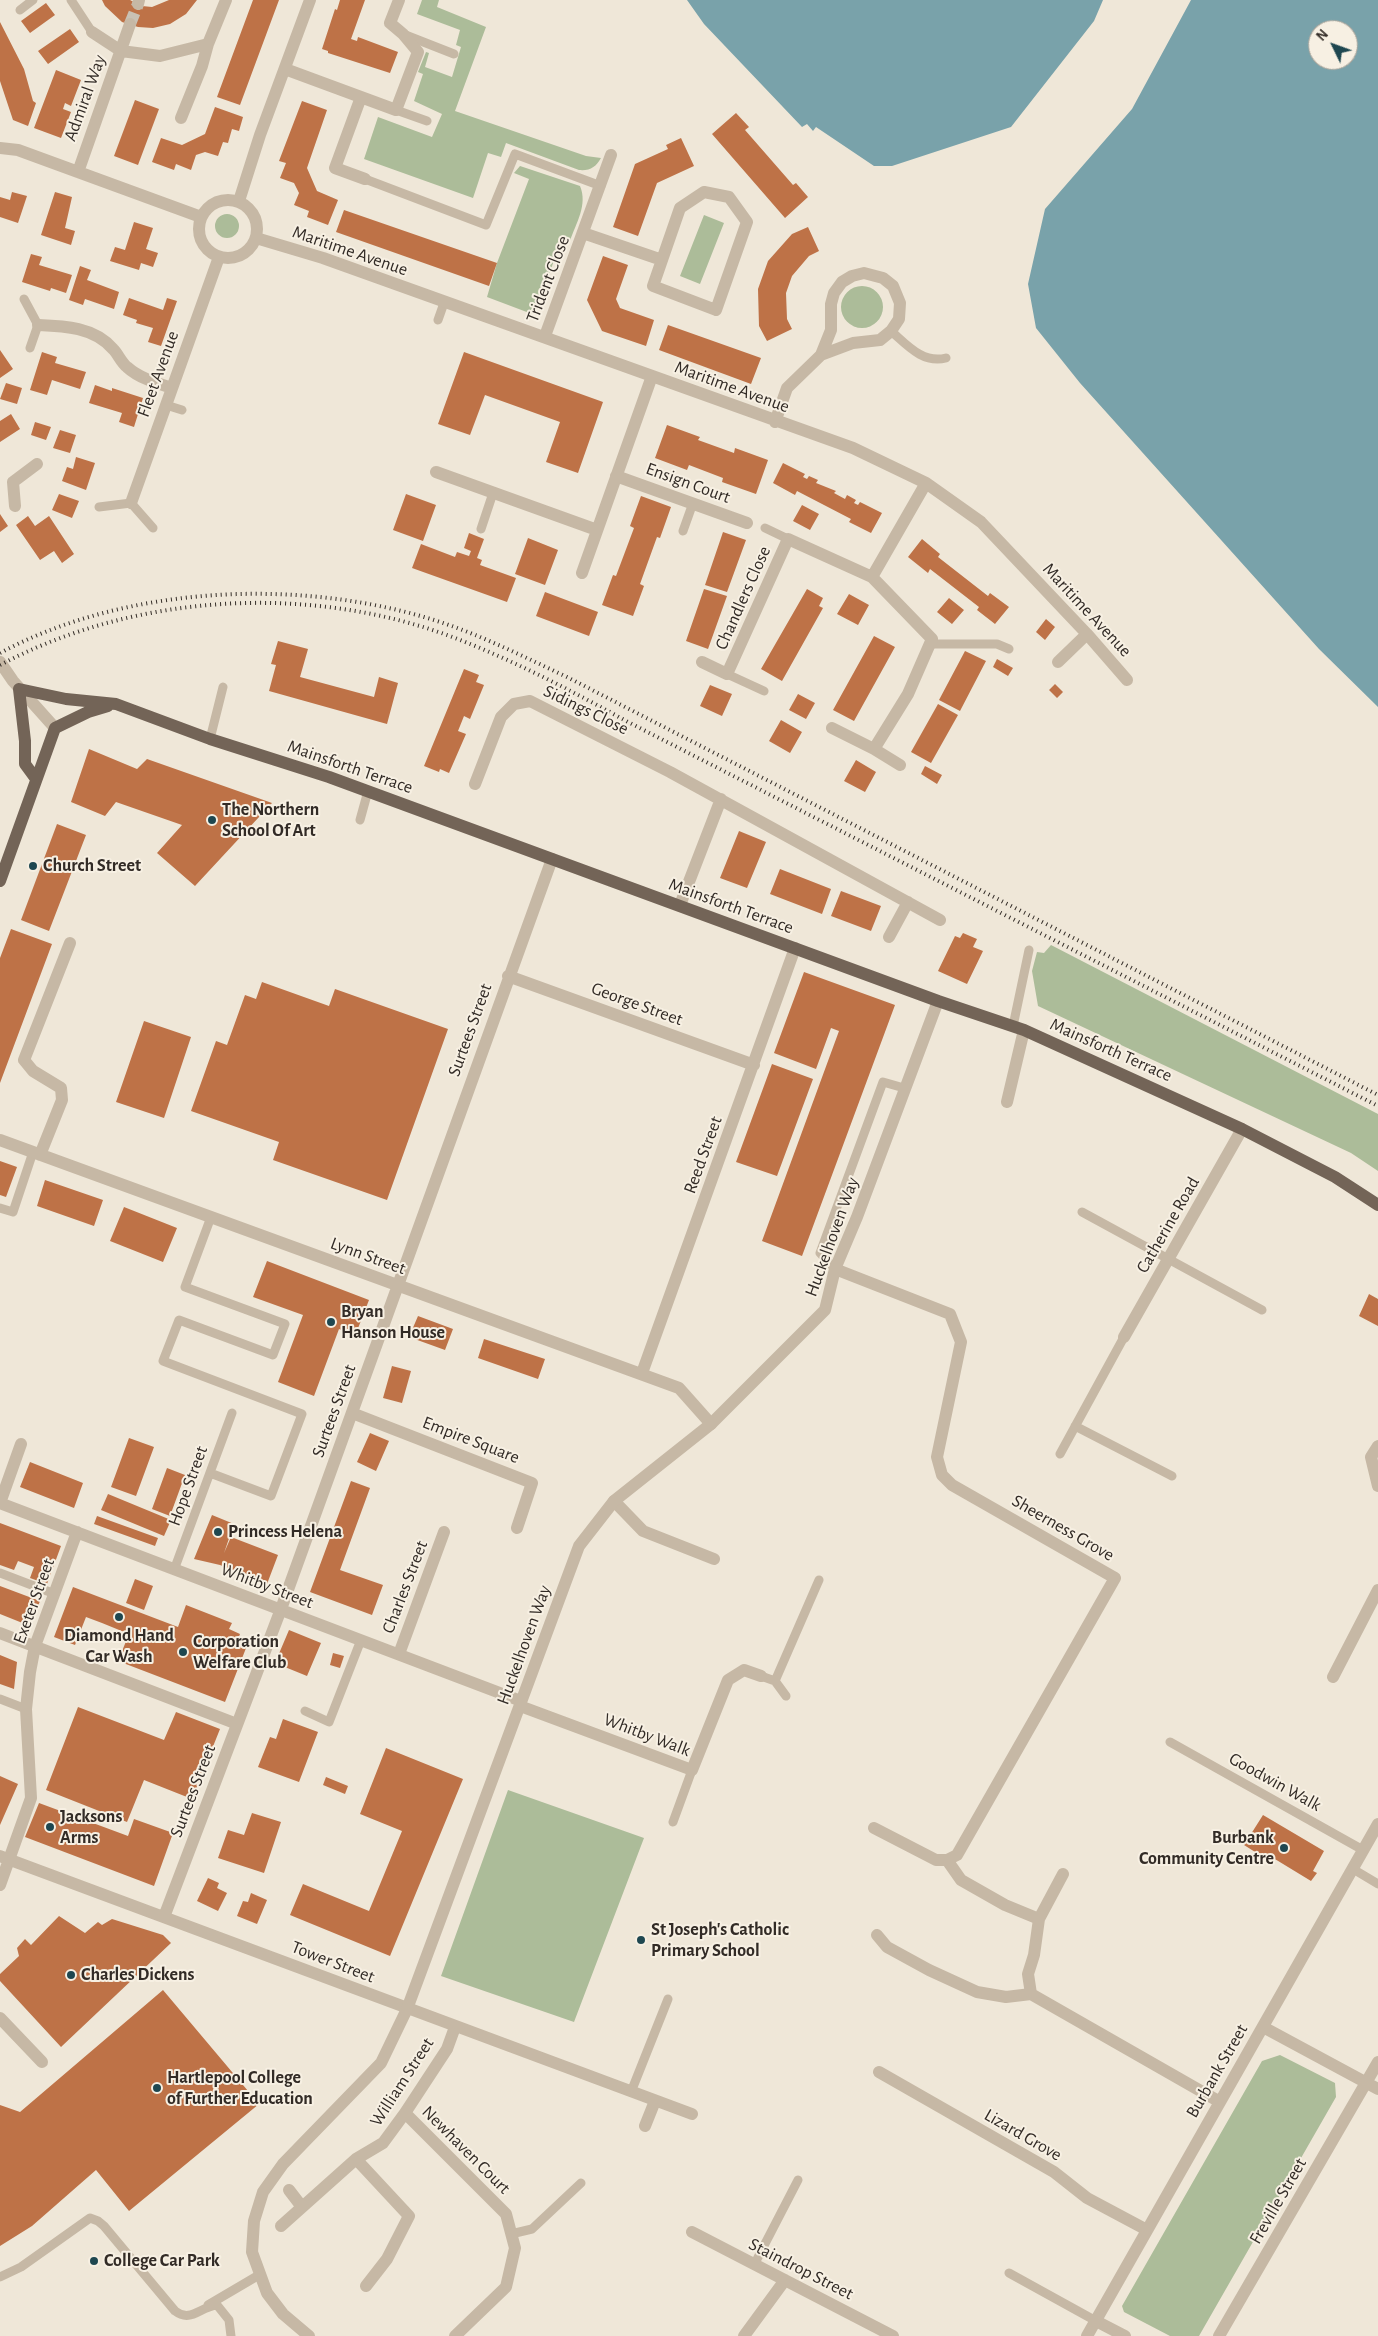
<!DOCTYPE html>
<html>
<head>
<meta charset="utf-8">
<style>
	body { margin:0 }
	#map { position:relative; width:1378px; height:2336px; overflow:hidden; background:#efe7d8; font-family:"Alegreya Sans",sans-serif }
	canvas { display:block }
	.north { position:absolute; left:1308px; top:20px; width:50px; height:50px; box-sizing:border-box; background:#f7f0e3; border:1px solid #a8a197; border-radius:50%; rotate:312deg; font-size:14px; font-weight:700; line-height:20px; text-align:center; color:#322b26 }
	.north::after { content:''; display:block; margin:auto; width:18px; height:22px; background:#1e4750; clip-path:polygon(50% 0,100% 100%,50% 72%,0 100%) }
</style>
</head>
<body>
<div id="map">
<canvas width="1378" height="2336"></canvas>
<div class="north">N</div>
</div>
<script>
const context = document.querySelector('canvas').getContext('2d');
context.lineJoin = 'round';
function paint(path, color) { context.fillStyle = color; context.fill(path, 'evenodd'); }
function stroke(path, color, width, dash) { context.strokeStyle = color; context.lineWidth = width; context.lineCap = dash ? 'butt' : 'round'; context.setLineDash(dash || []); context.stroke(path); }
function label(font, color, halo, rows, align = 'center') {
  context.font = font + ' "Alegreya Sans",sans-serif'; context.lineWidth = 4; context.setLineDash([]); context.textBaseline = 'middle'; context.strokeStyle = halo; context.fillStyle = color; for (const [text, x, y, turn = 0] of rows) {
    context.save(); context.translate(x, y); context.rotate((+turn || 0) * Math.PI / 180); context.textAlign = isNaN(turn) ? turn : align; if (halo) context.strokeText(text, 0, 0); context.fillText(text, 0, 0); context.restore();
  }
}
const green = new Path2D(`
	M422 0H439L437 7 486 27 455 111 586 156 601 158C596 167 590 171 579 170L506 143 501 157 488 153 473 198 364 159 378 117 432 137 442 114 414 101 423 74 418 72 426 52 429 53 425 67 452 77 461 47 456 45 460 30 417 14Z
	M520 166 580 186C588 205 576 223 570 241L562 238 536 311 532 314 487 297 497 263 529 179 514 173Z
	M215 226a12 12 0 1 1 24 0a12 12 0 1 1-24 0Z
	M704 215 724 223 700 284 680 276Z
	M841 307a21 21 0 1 1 42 0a21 21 0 1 1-42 0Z
	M1051 945 1378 1114V1171L1351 1153 1038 1006 1032 971 1037 952 1044 953Z
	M508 1790 644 1838 574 2022 441 1976Z
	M1280 2055 1335 2083 1336 2097 1199 2336H1170L1124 2312 1122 2306 1262 2061Z`);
const water = new Path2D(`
	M687 0H1103L1094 21 1011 127 892 166H874L816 127 813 131 807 124 802 127 704 24Z
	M1191 0H1378V707L1319 649 1080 383 1036 328 1028 284 1045 209 1132 109ZM1318 30H1348V60H1318Z`);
const building = new Path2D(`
	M102 0H130L142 6 152 7 169 0H197L186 14 170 24 153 28 138 27 122 22 105 6Z
	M253 0H279L240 105 217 97Z
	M340 0H365L351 39 357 41 358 37 398 52 390 73 328 53V51L322 49 335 9 337 10Z
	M46 3 55 15 30 33 21 21Z
	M0 22 24 69 33 101 36 103 28 126 13 120 0 81Z
	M70 29 79 42 48 64 38 51Z
	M56 70 81 80 71 106 65 103 63 109 71 112 61 138 34 128Z
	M135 100 159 109 138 165 114 156Z
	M302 101 327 110 307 168 317 191 338 200 328 225 307 217 309 211 294 205 299 193 294 183 280 178 286 163 279 161Z
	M215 107 243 117 239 131 232 129 228 143 223 142 218 156 205 152 196 155 191 170 176 164 174 170 152 162 161 138 182 145 205 134Z
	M736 113 749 127 745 130 793 185 796 183 808 197 785 218 712 134Z
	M681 138 694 166 657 183 638 236 613 227 635 164 668 149 666 145Z
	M12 192 27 196 18 223 0 217V197L10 200Z
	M55 192 72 197 65 228 75 231 71 245 41 235Z
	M344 210 497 263 489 286 336 232Z
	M134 222 153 228 146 249 158 253 153 267 141 263 139 270 110 261 115 247 125 250Z
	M808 227 819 251 809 256 792 276 786 293 787 319 792 329 767 341 759 326 758 289 768 261 792 234Z
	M31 254 42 257 39 265 72 275 66 293 51 288 50 291 22 282Z
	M603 256 628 265 616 299 620 308 654 320 646 346 602 331 587 300Z
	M80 266 91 270 87 280 119 292 114 309 85 299 83 305 69 300Z
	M129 298 163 310 167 298 177 301 161 346 148 342 153 328 136 323 137 320 123 315Z
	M668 325 761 358 751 384 659 350Z
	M0 350 13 369 0 378Z
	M42 352 57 357 55 363 86 372 80 389 52 380 47 395 30 390Z
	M464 352 603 402 578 473 546 462 560 422 485 395 470 435 438 424Z
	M6 383 22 388 17 404 0 399Z
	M95 385 112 391V388L143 398 134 427 119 422 122 413 89 403Z
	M11 414 20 429 0 442V421Z
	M35 422 51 427 46 440 31 435Z
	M667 425 700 437 698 440 734 453 735 448 768 460 756 494 722 482 723 478 689 465 687 470 655 458Z
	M60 430 76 435 70 453 53 448Z
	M76 457 95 463 86 490 62 481 67 467 73 469Z
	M783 463 805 474 803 477 807 479 809 476 818 480 816 483 836 491 834 493 845 499 847 495 856 500 854 503 858 505 860 502 882 513 871 533 849 522 851 519 797 491 795 495 773 483Z
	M59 494 79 501 72 518 52 510Z
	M406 494 436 505 423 541 393 530Z
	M641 496 671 507 660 538 657 537 640 584 644 586 633 616 602 605 613 575 616 576 634 528 630 526Z
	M802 505 819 514 810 530 793 521Z
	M0 514 8 526 0 532Z
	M28 516 35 526 49 516 74 554 62 563 54 551 40 560 16 525Z
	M723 532 746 540 727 592 705 585Z
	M469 533 484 539 477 558 482 560 480 565 516 578 507 602 412 568 421 544 455 557 457 552 469 556 471 551 464 548Z
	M528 538 558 550 545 585 515 574Z
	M922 539 940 554 938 557 988 596 990 593 1009 607 995 624 977 610 979 607 930 569 928 573 908 557Z
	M704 589 727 596 708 649 686 641Z
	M807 589 823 598 819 606 823 608 782 681 761 669Z
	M545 592 598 612 589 636 536 616Z
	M849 594 869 605 858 625 837 614Z
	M949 598 964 610 952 624 937 612Z
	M1046 619 1055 627 1045 640 1036 632Z
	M874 636 895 647 854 721 833 710Z
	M278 641 308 649 300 677 374 697 379 677 398 683 387 724 269 691 276 665 271 664Z
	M965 651 986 661 960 711 939 700Z
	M997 659 1013 668 1008 676 993 667Z
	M464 669 479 675 476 682 484 685 470 719 464 716 458 731 466 734 449 773 440 769 439 772 424 766Z
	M1055 684 1063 692 1057 698 1049 690Z
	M710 685 732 694 722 716 700 706Z
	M798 694 815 703 806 719 789 710Z
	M938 704 958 715 931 763 911 752Z
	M781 720 802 732 790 753 769 741Z
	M89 749 137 769 147 759 272 803 195 886 157 853 182 825 116 802 105 816 71 802Z
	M856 760 876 772 865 792 844 781Z
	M925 766 942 775 937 784 921 774Z
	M57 824 86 835 49 931 21 920Z
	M739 831 766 842 747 888 720 878Z
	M780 869 831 889 822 914 770 894Z
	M841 891 881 906 871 931 831 916Z
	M11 929 52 944 0 1083V958Z
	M963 933 977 939 973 947 983 951 967 984 938 971 955 936 960 938Z
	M804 972 895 1005 802 1256 762 1241 839 1031 831 1028 816 1069 774 1053Z
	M262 982 329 1006 335 989 448 1029 387 1200 273 1160 279 1142 191 1111 216 1041 227 1045 245 995 256 999Z
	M144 1021 191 1037 164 1118 116 1102Z
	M772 1064 813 1079 777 1176 736 1162Z
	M0 1161 17 1167 6 1197 0 1195Z
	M45 1180 103 1200 94 1226 37 1206Z
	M124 1207 177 1228 163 1262 110 1241Z
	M267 1261 369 1300 355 1336 339 1329 314 1396 278 1382 303 1315 253 1297Z
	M1369 1294 1378 1299V1326L1359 1316Z
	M418 1316 453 1329 445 1350 409 1337Z
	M484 1339 545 1359 538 1379 478 1358Z
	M392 1366 411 1371 402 1403 383 1398Z
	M370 1433 389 1441 376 1471 357 1462Z
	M129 1438 154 1447 136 1496 111 1487Z
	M30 1462 83 1483 74 1508 20 1487Z
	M167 1468 185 1475 170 1516 152 1509Z
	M351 1481 370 1488 340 1570 383 1585 372 1615 310 1592Z
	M108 1494 171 1520 164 1536 101 1510Z
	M212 1515 234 1524 224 1553 231 1537 278 1555 267 1584 220 1565 194 1559Z
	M97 1516 158 1538 155 1546 94 1524Z
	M0 1523 61 1546 47 1584 30 1578 34 1567 18 1561 14 1570 0 1565Z
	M135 1579 153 1586 144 1610 126 1603Z
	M0 1586 40 1601 30 1626 0 1614Z
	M73 1587 178 1627 186 1605 232 1623 229 1629 240 1634 238 1639 248 1643 225 1702 118 1661 129 1634 102 1623 86 1617 75 1645 54 1637Z
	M289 1630 321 1643 307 1676 275 1663Z
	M333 1653 344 1656 340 1668 330 1665Z
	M0 1655 17 1662 14 1689 0 1684Z
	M78 1707 164 1740 176 1712 220 1729 192 1799 144 1780 127 1822 46 1790Z
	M283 1719 318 1732 299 1782 258 1767 270 1737 276 1739Z
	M386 1748 463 1779 390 1956 290 1915 303 1884 369 1911 402 1831 360 1814Z
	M0 1776 18 1784 0 1825Z
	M326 1777 348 1786 345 1794 323 1785Z
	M39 1803 128 1836 134 1819 173 1833 154 1886 25 1837Z
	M252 1813 281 1822 264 1873 218 1858 228 1830 244 1835Z
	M1263 1815 1324 1851 1313 1871 1317 1873 1311 1881 1265 1853 1263 1857 1244 1845Z
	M208 1878 219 1883 217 1888 227 1893 218 1911 197 1901Z
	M251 1893 267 1900 257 1924 237 1916 243 1901 248 1902Z
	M59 1916 85 1933 98 1922 102 1925 112 1919 163 1935 171 1943 61 2047 0 1981V1974L19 1956 17 1948 25 1939 31 1945Z
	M163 1990 259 2104 129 2211 96 2170 32 2226 0 2246V2105L20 2112Z`);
const minorTunnel = new Path2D(`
	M130 24 138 4`);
const service = new Path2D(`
	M71 0 92 32
	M20 10 33 0
	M403 34 454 54
	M396 110 427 121
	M365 179 486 225 515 154 601 186
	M24 299 38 325 30 348
	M438 320 444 303
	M891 331C907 345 923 364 946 358
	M166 405 182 410
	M99 507 131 503 153 528
	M765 528 788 539
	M481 529 493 493
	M683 531 693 503
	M930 644H997L1009 649
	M727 674 764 691
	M210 739 223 687
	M360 820 368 791
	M1013 1026 1029 950
	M0 1208 13 1212 33 1152
	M1082 1212 1262 1310
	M835 1269 820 1253 883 1082 904 1088
	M1075 1426 1172 1476
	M1060 1454 1124 1337
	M210 1473 271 1496 302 1414 163 1361 179 1320 273 1355 285 1324 185 1287 211 1217
	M174 1570 232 1413
	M0 1573 55 1594
	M761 1676 775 1681 786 1696
	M775 1681 819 1580
	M0 1699 26 1709
	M305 1711 329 1722 361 1640
	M1170 1742 1363 1850
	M673 1822 692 1770
	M1353 1869 1378 1884
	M631 2092 668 1999
	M511 2234 532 2229 581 2183
	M754 2265 798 2180
	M1009 2273 1096 2321
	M0 2277 21 2267 90 2218 98 2221 104 2226 175 2311C191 2323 199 2307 217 2305L229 2320 231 2336
	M208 2305 259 2275`);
const minor = new Path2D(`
	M138 4 139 0
	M92 32 121 51 160 56 208 44 226 0
	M285 69 396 110 418 52 403 34 390 23 399 0
	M361 97 335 168 365 179
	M181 118 202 66 208 44
	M0 148 18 150 201 217
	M78 172 130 24
	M199 229a29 29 0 1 1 58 0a29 29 0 1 1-58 0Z
	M239 201 260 135 310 0
	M583 233 662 260 680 208 704 192 729 197 747 222 716 310 653 286 662 260
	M256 238 323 258 853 448 926 483 981 522 1087 634 1127 680
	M38 325C64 326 94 327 113 349 118 354 121 362 127 367 139 378 156 383 172 388
	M545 336 611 155
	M775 422 787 388 821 355 853 343 880 340 891 331 899 319 900 303 893 286 883 278 864 273 852 276 842 282 834 293 831 304V330L821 355
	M436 472 597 530
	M616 476 747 523
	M13 482 37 464
	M13 482 15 506
	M131 503 219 257
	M582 573 652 376
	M0 662 13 681 55 728
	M702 662 727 674 788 539 872 577 926 483
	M1058 662 1087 634
	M832 728 874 749 908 694 932 639 872 577
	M874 749 900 765
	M475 784 501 717 514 704 530 701 670 772 940 920
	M680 905 721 799
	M889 937 908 902
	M508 976 754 1065
	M1007 1102 1024 1030
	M0 1140 679 1388 711 1424
	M40 1155 62 1100 61 1088 33 1071 24 1060 70 943
	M835 1269 950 1314 961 1342 937 1457 942 1475 952 1485 1115 1578 957 1855 947 1860H936L874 1828
	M1124 1337 1242 1129
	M642 1373 795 948
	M352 1413 532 1483 517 1528
	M21 1444 0 1503 521 1701
	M1378 1446 1371 1457 1378 1486
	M614 1501 643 1531 714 1559
	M0 1633 237 1724
	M399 1654 444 1532
	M1333 1677 1378 1590
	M520 1706 692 1770 728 1680 744 1670 761 1676
	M0 1856 692 2114
	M947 1860 961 1880 1005 1905 1039 1919
	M1063 1874 1039 1919 1034 1955 1028 1974 1031 1994 1220 2102
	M0 1885 31 1798 26 1709 30 1672 35 1646 77 1532
	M164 1917 281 1609 552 859
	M877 1935 887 1947 929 1970 977 1992 1006 1997 1031 1994
	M0 2018 42 2062
	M1263 2027 1378 2089
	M879 2072 1054 2172 1087 2198 1147 2230
	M405 2113 506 2214 515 2248 506 2287 455 2336
	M645 2126 655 2101
	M356 2159 409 2216 387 2259 366 2286
	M289 2190 302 2207
	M281 2226 356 2159 383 2143 405 2113 447 2049 455 2027
	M692 2232 893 2336
	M1096 2321 1125 2336
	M744 2336 785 2280
	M1087 2336 1378 1824
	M1219 2336 1378 2062`);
const tertiary = new Path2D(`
	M309 2336 283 2314 267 2293 252 2252 254 2221 263 2192 283 2164 381 2063 407 2009 579 1546 614 1501 711 1424 825 1310 835 1269 857 1217 938 1001`);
const primary = new Path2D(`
	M36 779 25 764V741L19 689 66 699 116 704 210 739 329 777 938 1001 1024 1030 1242 1129 1335 1177 1378 1205
	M0 881 55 728 88 712 108 706`);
const rail = new Path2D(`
	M0 653C123 587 290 578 424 617 473 631 520 655 567 677L1378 1095
	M0 665C136 593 311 583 455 638 515 661 572 691 628 722L1378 1106`);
const markers = [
	[212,820,5,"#1e4750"],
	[33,866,5,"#1e4750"],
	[331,1322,5,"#1e4750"],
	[218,1532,5,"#1e4750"],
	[119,1617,5,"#1e4750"],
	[183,1652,5,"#1e4750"],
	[50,1827,5,"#1e4750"],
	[1284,1848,5,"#1e4750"],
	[641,1940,5,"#1e4750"],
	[71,1975,5,"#1e4750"],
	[157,2088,5,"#1e4750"],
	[94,2261,5,"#1e4750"]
];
const streetNames = [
	["Admiral Way",85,98,-70],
	["Maritime Avenue",350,251,19],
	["Trident Close",548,279,-69],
	["Fleet Avenue",158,374,-70],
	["Maritime Avenue",732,387,20],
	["Ensign Court",688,483,20],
	["Chandlers Close",743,598,-66],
	["Maritime Avenue",1087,610,47],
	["Sidings Close",586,710,26],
	["Mainsforth Terrace",350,767,19],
	["Mainsforth Terrace",731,906,20],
	["George Street",637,1004,20],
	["Surtees Street",470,1030,-70],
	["Mainsforth Terrace",1111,1050,24],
	["Reed Street",703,1155,-70],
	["Catherine Road",1168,1225,-60],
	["Huckelhoven Way",832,1237,-70],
	["Lynn Street",368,1256,20],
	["Surtees Street",334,1411,-70],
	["Empire Square",471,1440,21],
	["Hope Street",188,1486,-70],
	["Sheerness Grove",1063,1528,30],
	["Whitby Street",267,1586,21],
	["Charles Street",405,1587,-69],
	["Exeter Street",34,1601,-70],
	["Huckelhoven Way",524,1645,-70],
	["Whitby Walk",647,1735,21],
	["Goodwin Walk",1275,1782,29],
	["Surtees Street",193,1791,-69],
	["Tower Street",333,1962,21],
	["Burbank Street",1217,2071,-60],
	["William Street",402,2082,-57],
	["Lizard Grove",1023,2135,30],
	["Newhaven Court",466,2150,45],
	["Freville Street",1278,2201,-60],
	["Staindrop Street",801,2269,27]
];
const poiNames = [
	["The Northern",222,810],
	["School Of Art",222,831],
	["Church Street",43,866],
	["Bryan",341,1312],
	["Hanson House",341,1333],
	["Princess Helena",228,1532],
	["Diamond Hand",119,1636,"center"],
	["Car Wash",119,1657,"center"],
	["Corporation",193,1642],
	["Welfare Club",193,1663],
	["Jacksons",60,1817],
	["Arms",60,1838],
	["Burbank",1274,1838,"right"],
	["Community Centre",1274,1859,"right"],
	["St Joseph's Catholic",651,1930],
	["Primary School",651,1951],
	["Charles Dickens",81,1975],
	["Hartlepool College",167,2078],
	["of Further Education",167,2099],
	["College Car Park",104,2261]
];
paint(green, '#acbc99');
paint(water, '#79a2aa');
paint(building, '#be7247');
stroke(minorTunnel, '#c9c1b4', 12, [12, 6]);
stroke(service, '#c6b8a5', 9);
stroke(minor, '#c6b8a5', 12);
stroke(tertiary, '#c6b8a5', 12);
stroke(primary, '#736457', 12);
stroke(rail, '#322b26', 4, [1, 4]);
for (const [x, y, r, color] of markers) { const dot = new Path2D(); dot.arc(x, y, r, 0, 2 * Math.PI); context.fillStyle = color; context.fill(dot); stroke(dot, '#f7f0e3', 2); }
label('18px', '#322b26', '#f7f0e3', streetNames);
label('bold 18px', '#322b26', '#f7f0e3', poiNames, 'left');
</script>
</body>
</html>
